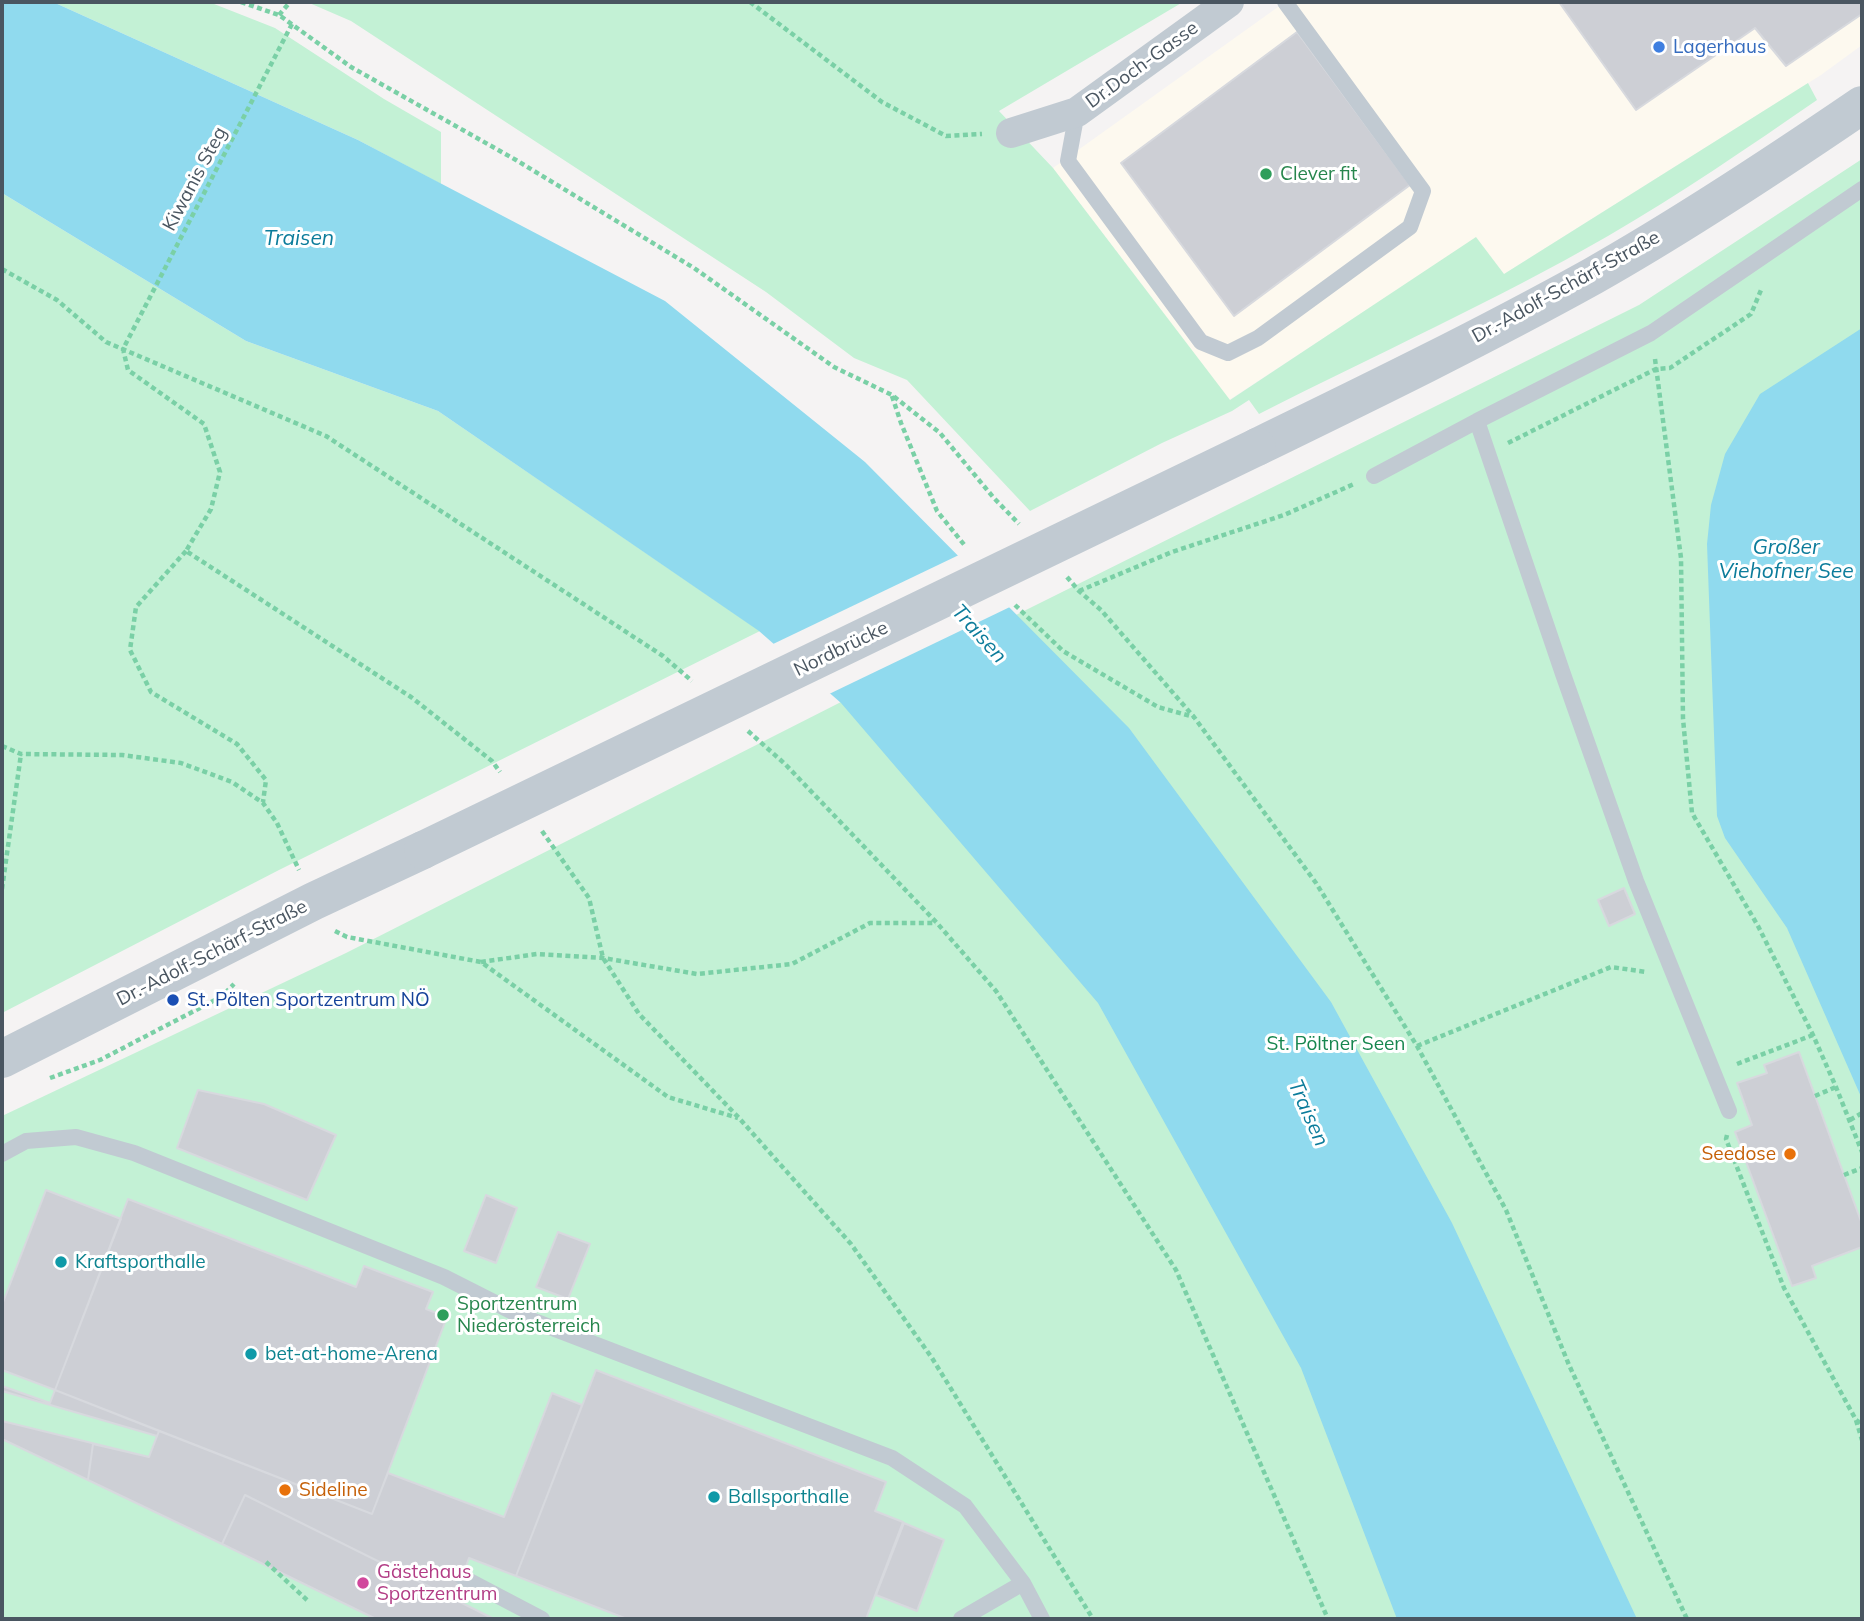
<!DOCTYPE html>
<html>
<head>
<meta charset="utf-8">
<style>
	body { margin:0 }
	#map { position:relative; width:1864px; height:1621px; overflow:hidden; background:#f5f3f3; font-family:Mulish,sans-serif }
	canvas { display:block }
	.frame { position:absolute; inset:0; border:4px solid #4a5661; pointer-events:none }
</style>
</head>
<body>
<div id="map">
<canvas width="1864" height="1621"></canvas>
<div class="frame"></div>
</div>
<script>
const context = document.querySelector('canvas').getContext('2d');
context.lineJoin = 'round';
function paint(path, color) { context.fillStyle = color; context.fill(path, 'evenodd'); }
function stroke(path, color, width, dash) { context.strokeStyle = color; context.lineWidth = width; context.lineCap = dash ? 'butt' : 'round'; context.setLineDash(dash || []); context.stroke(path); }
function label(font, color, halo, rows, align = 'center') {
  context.font = font + ' Mulish,sans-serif'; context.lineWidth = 6; context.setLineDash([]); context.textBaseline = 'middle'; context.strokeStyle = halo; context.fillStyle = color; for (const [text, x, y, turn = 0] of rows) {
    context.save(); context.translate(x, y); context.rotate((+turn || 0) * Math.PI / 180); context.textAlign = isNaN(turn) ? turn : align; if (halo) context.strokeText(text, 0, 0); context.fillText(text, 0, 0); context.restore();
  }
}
const commercial = new Path2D(`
	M1285 2H1862V45L1821 75 1504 274 1476 238 1229 400 1053 168Z`);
const green = new Path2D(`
	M53 2H209L275 28 384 99 441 132V184L358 140Z
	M307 2H1183L999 111 1053 168 1230 400 1476 237 1504 274 1808 83 1817 100C1749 147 1680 194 1608 236 1495 301 1375 355 1259 414L1249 400 1232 411 1162 443 1030 511 907 380 854 358 766 292 351 21Z
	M1862 159V1619H2V1116L346 953 841 702 1639 305Z
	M2 193 246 341 438 411 760 631 279 870 2 1013Z`);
const water = new Path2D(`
	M2 2H53L358 140 665 301 865 462 1129 728 1331 1002 1452 1223 1637 1619H1397L1301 1368 1098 1003 841 703 759 631 438 411 246 341 2 193Z
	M1862 328V1099L1787 928 1725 838 1717 816 1707 544 1711 505 1725 454 1760 394Z`);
const pier = new Path2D(`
	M961 554 1012 606 827 695 771 645Z`);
const building = new Path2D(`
	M1559 2H1862V14L1786 66 1755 28 1636 110Z
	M1297 32 1410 185 1234 316 1121 163Z
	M1624 888 1635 914 1609 926 1598 900Z
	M1799 1052 1862 1224V1247L1812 1266 1816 1278 1792 1286 1735 1132 1752 1125 1737 1083 1767 1073 1764 1065Z
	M198 1090 264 1104 336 1135 307 1200 177 1148Z
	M46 1190 121 1219 55 1390 2 1370V1305Z
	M486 1195 517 1208 496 1263 464 1251Z
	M128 1199 356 1287 364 1266 433 1292 426 1309 447 1317 372 1514 55 1390Z
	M558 1232 590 1244 568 1299 536 1287Z
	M596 1370 886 1482 875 1511 903 1522 866 1619H627L516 1576Z
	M2 1386 50 1403 55 1390 159 1431 149 1457 93 1444 88 1480 2 1439Z
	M2 1391 157 1436 149 1457 2 1421Z
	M552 1393 582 1405 516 1576 469 1558 454 1599 245 1495 222 1544 88 1480 93 1444 149 1457 159 1431 372 1514 388 1473 504 1517Z
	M245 1495 454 1599 494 1619H376L222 1544Z
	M904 1523 944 1540 917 1611 876 1595Z`);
const path = new Path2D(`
	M241 2 279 15 351 67 516 160 694 268 834 367 892 395 940 433 993 497 1019 524
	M750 2 882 102 946 136 982 134
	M279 15 290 2
	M292 24 123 349 128 370 204 424 220 472 211 509 186 551 411 697 492 761 500 772
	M2 269 57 300 106 342 326 436 663 656 692 681
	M1655 359 1681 558 1683 719 1692 813 1758 926 1813 1035 1836 1087 1862 1152
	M892 396 901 423 937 511 966 547
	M1508 443 1656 369 1670 368 1751 314 1761 290
	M186 551 136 607 130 650 151 692 237 744 266 780 263 802
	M1067 577 1079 591 1101 610 1194 717 1316 883 1417 1046 1506 1210 1569 1365 1687 1619
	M1079 591 1172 552 1284 515 1354 484
	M1015 605 1063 651 1158 707 1194 717
	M748 731 785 764 937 923 996 991 1176 1270 1328 1619
	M2 746 21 754 122 755 181 763 232 782 263 803 277 823 299 870
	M542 831 589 898 603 958 639 1014 739 1118 851 1244 932 1358 1093 1619
	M2 889 21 754
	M335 931 347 937 481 962 668 1097 738 1118
	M481 962 537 954 603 958 697 974 792 964 870 923H936
	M1417 1046 1611 967 1646 972
	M1737 1064 1813 1035
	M50 1078 100 1060 221 997 234 984
	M1815 1096 1836 1087
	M1850 1120 1862 1113
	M1727 1135 1726 1139 1784 1288 1856 1420 1862 1424
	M1844 1175 1862 1168
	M1856 1420 1862 1440
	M266 1562 307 1600`);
const service = new Path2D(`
	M1077 112 1068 161 1201 342 1228 353 1258 338 1410 227 1423 191 1285 2
	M1477 421 1563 674 1636 881 1729 1111
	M1374 476 1477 421 1651 333 1862 189
	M2 1154 26 1141 76 1137 134 1153 444 1277 521 1316 892 1458 965 1506 1023 1583 1042 1619
	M462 1577 542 1619
	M961 1619 1023 1583`);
const minor = new Path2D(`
	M1011 133 1077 112 1229 2`);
const tertiary = new Path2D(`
	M1257 447C1370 392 1483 337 1593 276 1685 224 1774 165 1862 105
	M2 1059 314 901 423 850`);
const tertiaryBridge = new Path2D(`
	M423 850 1257 447`);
const markers = [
	[1659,47,7,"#3f7fe0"],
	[1266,174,7,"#2e9e5b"],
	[173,1000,7,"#1a4fb4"],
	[1790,1154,7,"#e8710a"],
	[61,1262,7,"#0f9aa8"],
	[443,1315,7,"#2e9e5b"],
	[251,1354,7,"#0f9aa8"],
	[285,1490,7,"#e8710a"],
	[714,1497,7,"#0f9aa8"],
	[363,1583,7,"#d1479c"]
];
const shopNames = [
	["Lagerhaus",1673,47]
];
const streetNames = [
	["Dr.Doch-Gasse",1142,65,-36],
	["Kiwanis Steg",195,179,-62],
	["Dr.-Adolf-Schärf-Straße",1566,287,-29],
	["Nordbrücke",841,649,-26],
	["Dr.-Adolf-Schärf-Straße",212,953,-27]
];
const leisureNames = [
	["Clever fit",1280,174],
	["Sportzentrum",457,1304],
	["Niederösterreich",457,1326]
];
const transitNames = [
	["St. Pölten Sportzentrum NÖ",187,1000]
];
const parkNames = [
	["St. Pöltner Seen",1336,1044]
];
const foodNames = [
	["Seedose",1776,1154],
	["Sideline",299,1490,"left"]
];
const cultureNames = [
	["Kraftsporthalle",75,1262],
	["bet-at-home-Arena",265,1354],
	["Ballsporthalle",728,1497]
];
const hotelNames = [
	["Gästehaus",377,1572],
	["Sportzentrum",377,1594]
];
const waterNames = [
	["Traisen",299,239],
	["Großer",1786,548],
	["Viehofner See",1786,572],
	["Traisen",979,634,48],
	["Traisen",1308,1113,66]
];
paint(commercial, '#fdf9ef');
paint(green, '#c3f1d5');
paint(water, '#90daee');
paint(pier, '#f5f3f3');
paint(building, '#cdcfd5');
stroke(building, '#d7d9de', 2);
stroke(path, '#7ad0a6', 4.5, [5, 3.5]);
stroke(service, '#c1cad2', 16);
stroke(minor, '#c1cad2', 30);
stroke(tertiary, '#c1cad2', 38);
stroke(tertiaryBridge, '#c1cad2', 38);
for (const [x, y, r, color] of markers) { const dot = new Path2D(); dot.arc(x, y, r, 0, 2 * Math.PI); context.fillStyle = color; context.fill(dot); stroke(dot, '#fff', 2.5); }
label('19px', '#366cbe', '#fff', shopNames, 'left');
label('19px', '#4a5661', '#fff', streetNames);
label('19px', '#27864d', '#fff', leisureNames, 'left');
label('19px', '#164399', '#fff', transitNames, 'left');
label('19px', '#17864f', '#fff', parkNames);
label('19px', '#c56008', '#fff', foodNames, 'right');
label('19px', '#0d838f', '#fff', cultureNames, 'left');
label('19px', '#b23c85', '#fff', hotelNames, 'left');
label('italic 21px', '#0c7c9b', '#fff', waterNames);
</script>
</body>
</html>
